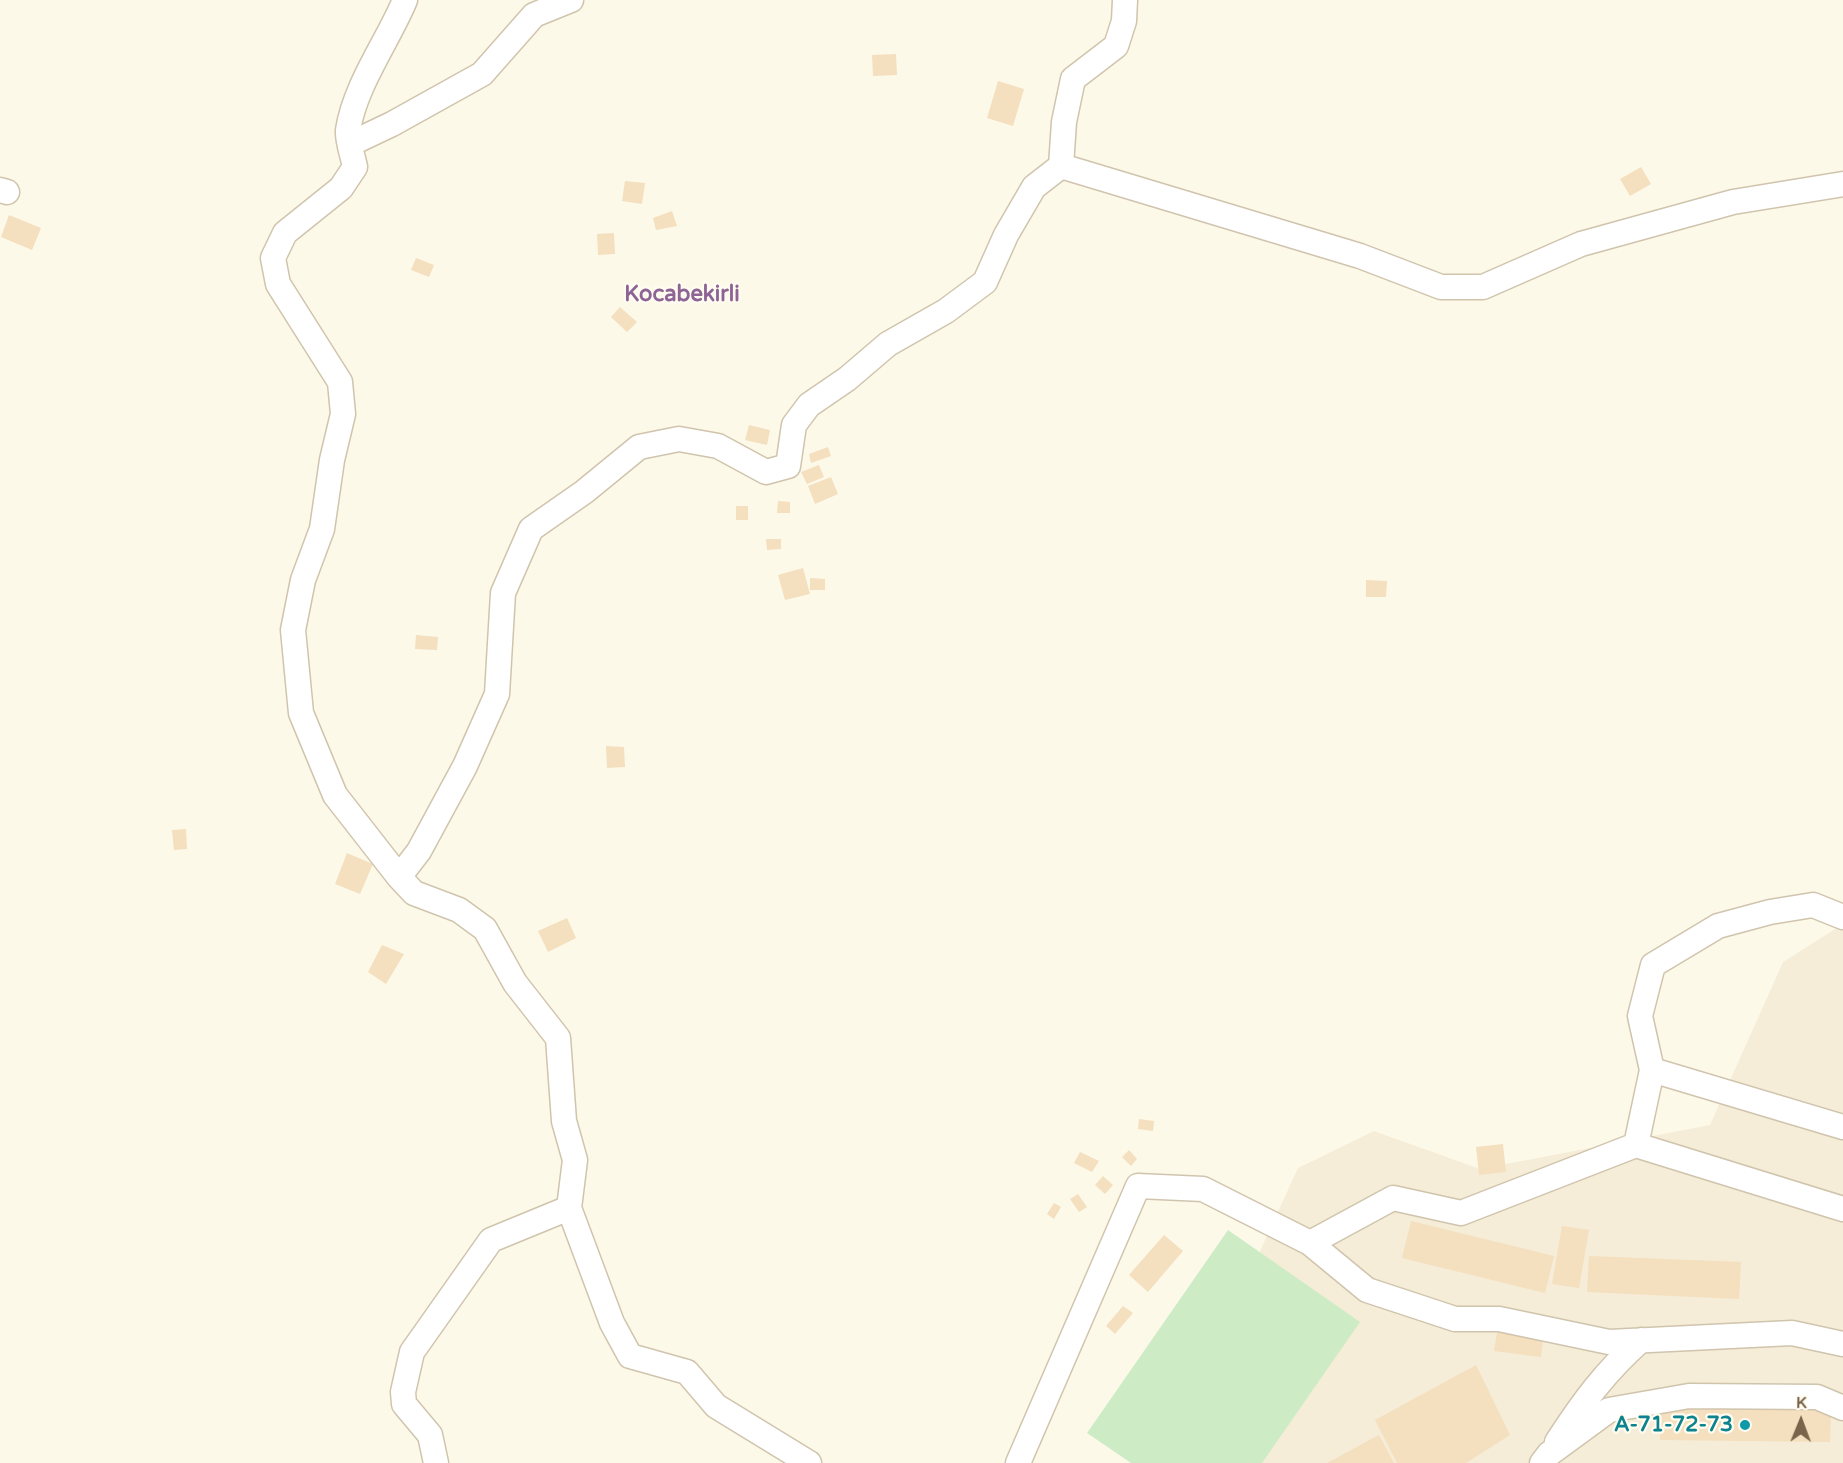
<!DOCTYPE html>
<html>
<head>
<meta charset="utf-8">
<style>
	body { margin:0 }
	#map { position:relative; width:1843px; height:1463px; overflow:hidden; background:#fdf9e9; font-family:"Varela Round",sans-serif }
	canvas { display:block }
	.north { position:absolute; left:1771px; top:1391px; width:60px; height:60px; -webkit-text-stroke:4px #fffcf0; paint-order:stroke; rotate:1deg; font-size:16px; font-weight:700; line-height:24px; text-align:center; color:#79654b }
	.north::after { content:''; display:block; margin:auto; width:21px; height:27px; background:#79654b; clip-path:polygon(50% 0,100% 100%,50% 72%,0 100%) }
</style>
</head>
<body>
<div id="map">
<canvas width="1843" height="1463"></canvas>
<div class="north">K</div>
</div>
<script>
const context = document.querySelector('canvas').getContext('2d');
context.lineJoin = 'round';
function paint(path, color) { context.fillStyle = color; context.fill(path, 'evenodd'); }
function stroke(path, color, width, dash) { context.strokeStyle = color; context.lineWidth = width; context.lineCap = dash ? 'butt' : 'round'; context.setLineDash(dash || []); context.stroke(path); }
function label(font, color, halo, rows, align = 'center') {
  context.font = font + ' "Varela Round",sans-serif'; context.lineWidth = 4.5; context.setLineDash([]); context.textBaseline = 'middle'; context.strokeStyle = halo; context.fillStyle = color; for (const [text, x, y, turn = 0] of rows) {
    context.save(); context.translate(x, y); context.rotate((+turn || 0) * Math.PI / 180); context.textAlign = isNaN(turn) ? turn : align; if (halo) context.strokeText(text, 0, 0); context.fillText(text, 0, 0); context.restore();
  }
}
const residential = new Path2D(`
	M1843 924V1463H1163L1298 1168 1374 1131 1480 1169 1710 1125 1783 962Z`);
const green = new Path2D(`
	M1228 1230 1360 1322 1262 1463H1131L1087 1433Z`);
const building = new Path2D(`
	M896 54 897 75 873 76 872 55Z
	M998 81 1024 89 1013 126 987 118Z
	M1641 167 1651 184 1630 196 1620 179Z
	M625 181 645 183 642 204 622 201Z
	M672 211 677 226 656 230 653 218Z
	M9 215 41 228 32 250 1 237Z
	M614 233 615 254 598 255 597 234Z
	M416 258 434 265 429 277 411 270Z
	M620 307 637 322 627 332 611 317Z
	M749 425 770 430 767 445 745 440Z
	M828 447 831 456 811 463 809 454Z
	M819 465 824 477 807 484 801 472Z
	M831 477 838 494 815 504 808 486Z
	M778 501 790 502V513H777Z
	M736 506H748V520H736Z
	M766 539H781V549L767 550Z
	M803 568 810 594 785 600 778 575Z
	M810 578 825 579V590H810Z
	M1366 580 1387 581 1386 597H1366Z
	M416 635 438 637 437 650 415 649Z
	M606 746 624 747 625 767 607 768Z
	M186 829 187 849 174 850 172 830Z
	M347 853 373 864 360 894 335 884Z
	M567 918 576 938 548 952 538 931Z
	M382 945 404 954 386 984 368 972Z
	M1139 1119 1154 1121 1153 1131 1138 1129Z
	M1503 1144 1506 1172 1479 1175 1476 1147Z
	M1129 1150 1137 1159 1131 1166 1122 1157Z
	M1080 1152 1099 1161 1092 1172 1074 1163Z
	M1103 1176 1113 1185 1105 1194 1095 1185Z
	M1078 1194 1087 1207 1079 1212 1070 1199Z
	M1054 1203 1061 1207 1054 1219 1047 1214Z
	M1411 1221 1554 1256 1545 1293 1402 1258Z
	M1562 1226 1589 1230 1579 1288 1552 1284Z
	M1164 1235 1183 1251 1148 1292 1129 1275Z
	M1589 1256 1741 1262 1739 1299 1587 1292Z
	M1123 1306 1133 1313 1115 1334 1106 1326Z
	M1498 1326 1544 1332 1541 1357 1494 1351Z
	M1476 1365 1510 1435 1466 1463H1397L1375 1420Z
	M1670 1402 1823 1404 1831 1411 1830 1442 1660 1440 1661 1409Z
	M1379 1435 1394 1463H1327Z`);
const minor = new Path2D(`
	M350 144 392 124 482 74 534 15 571 0
	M1061 166 1064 122 1073 79 1116 46 1124 21 1125 0
	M0 190 7 192
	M399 877 335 795 301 713 293 630 303 580 322 529 332 460 343 414 340 382 278 284 273 258 285 233 341 188 355 167C353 156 347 141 348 130 355 85 388 41 405 0
	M1652 1070 1843 1127
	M1636 1145 1652 1070 1640 1016 1653 965 1718 926 1770 912 1813 905 1843 917
	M1310 1243 1393 1198 1461 1213 1636 1145 1843 1209
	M1557 1442C1583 1402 1605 1372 1641 1340
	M436 1463 430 1435 404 1404 403 1392 412 1352 491 1240 569 1208
	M809 1463 716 1406 687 1372 630 1356 612 1323 569 1208 575 1160 564 1121 558 1038 515 983 485 929 459 910 414 893 399 877 419 851 465 766 497 694 503 593 531 529 584 492 639 447 679 439 718 446 766 472 788 466 794 425 809 405 847 379 888 344 946 311 985 282 1006 235 1034 187 1061 166 1360 256 1441 287H1483L1581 244 1733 202 1843 184
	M1018 1463 1138 1186 1203 1189 1310 1243 1367 1290 1455 1319H1499L1609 1342 1792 1333 1843 1344
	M1542 1463 1549 1454 1609 1410 1689 1396 1817 1397 1843 1408`);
const markers = [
	[1745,1425,6,"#0f9aa8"]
];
const cultureNames = [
	["A-71-72-73",1733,1425]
];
const neighbourhoodNames = [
	["Kocabekirli",682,295]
];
paint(residential, '#f5edd7');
paint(green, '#cdecc6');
paint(building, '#f4dfbf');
stroke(minor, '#d0c4ad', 27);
stroke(minor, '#fff', 24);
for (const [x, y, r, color] of markers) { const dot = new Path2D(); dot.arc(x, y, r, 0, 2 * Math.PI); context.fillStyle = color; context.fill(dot); stroke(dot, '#fffcf0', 2); }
label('bold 21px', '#0d838f', '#fffcf0', cultureNames, 'right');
label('bold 22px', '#8e6395', '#fffcf0', neighbourhoodNames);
</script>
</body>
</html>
